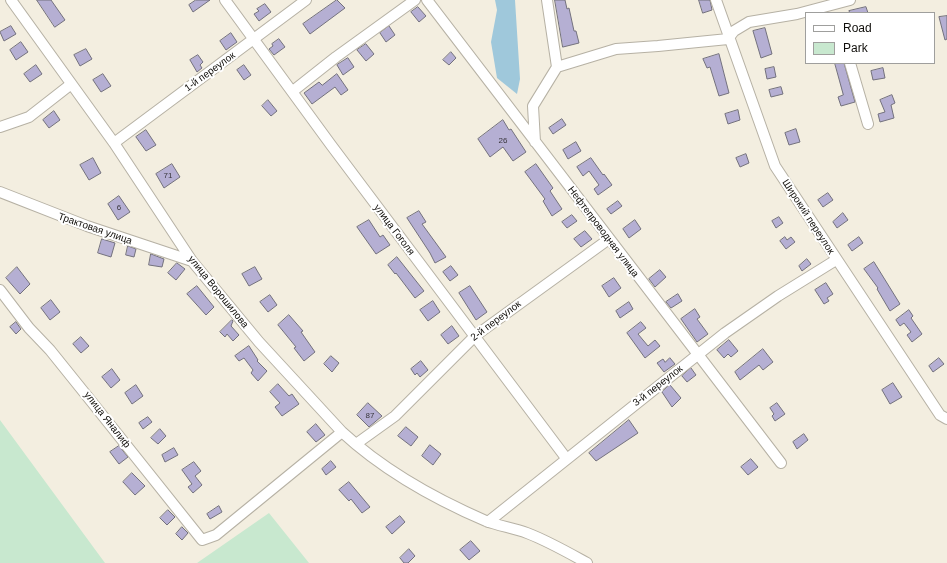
<!DOCTYPE html>
<html>
<head>
<meta charset="utf-8">
<style>
	body { margin:0 }
	#map { position:relative; width:947px; height:563px; overflow:hidden; background:#f3eee0; font-family:Arial,sans-serif }
	canvas { display:block }
	.legend { position:absolute; left:805px; top:12px; width:130px; height:52px; box-sizing:border-box; background:#fff; border:1px solid #9f9f9d; margin:0; padding:5px 7px; list-style:none; font-size:12px; color:#100e0a }
	.legend li { display:flex; align-items:center; gap:8px; height:20px }
	.legend b { width:20px; border:1px solid #9f9f9d }
</style>
</head>
<body>
<div id="map">
<canvas width="947" height="563"></canvas>
<ul class="legend">
<li><b style="height:5px;background:#fff"></b>Road</li>
<li><b style="height:11px;background:#c8e8cf"></b>Park</li>
</ul>
</div>
<script>
const context = document.querySelector('canvas').getContext('2d');
context.lineJoin = 'round';
function paint(path, color) { context.fillStyle = color; context.fill(path, 'evenodd'); }
function stroke(path, color, width, dash) { context.strokeStyle = color; context.lineWidth = width; context.lineCap = dash ? 'butt' : 'round'; context.setLineDash(dash || []); context.stroke(path); }
function label(font, color, halo, rows, align = 'center') {
  context.font = font + ' Arial,sans-serif'; context.lineWidth = 4; context.setLineDash([]); context.textBaseline = 'middle'; context.strokeStyle = halo; context.fillStyle = color; for (const [text, x, y, turn = 0] of rows) {
    context.save(); context.translate(x, y); context.rotate((+turn || 0) * Math.PI / 180); context.textAlign = isNaN(turn) ? turn : align; if (halo) context.strokeText(text, 0, 0); context.fillText(text, 0, 0); context.restore();
  }
}
const green = new Path2D(`
	M0 420 105 563H0Z
	M269 513 309 563H197Z`);
const water = new Path2D(`
	M495 0H515L520 79 517 94 497 78 491 42 497 10Z`);
const building = new Path2D(`
	M37 0H51L65 20 55 27Z
	M196 0H210L193 12 189 5Z
	M337 0 345 8 310 34 303 24Z
	M555 0H565L567 9 569 8 574 31H576L579 43 563 47Z
	M699 0H710L712 10 703 13Z
	M265 4 271 12 259 21 254 14 259 11 257 9Z
	M418 7 426 16 419 22 411 12Z
	M866 7 868 13H850L849 11Z
	M947 16V39L945 40 939 17Z
	M11 26 16 34 4 41 0 32Z
	M389 26 395 35 386 42 380 33Z
	M765 28 772 54 761 58 753 31Z
	M231 33 237 42 226 50 220 41Z
	M279 39 285 47 274 55 269 49 273 46 272 44Z
	M21 42 28 52 16 60 10 50Z
	M366 44 374 54 366 61 357 50Z
	M86 49 92 59 80 66 74 55Z
	M451 52 456 58 449 65 443 60Z
	M719 54 729 93 719 96 710 67 707 68 703 59Z
	M198 55 203 62 200 65 202 68 197 72 190 60Z
	M348 58 354 67 343 75 337 65Z
	M835 63H844L855 102 841 106 838 97 843 95Z
	M36 65 42 74 30 82 24 74Z
	M244 65 251 75 244 80 237 70Z
	M774 67 776 77 767 79 765 69Z
	M883 68 885 78 873 80 871 71Z
	M103 74 111 86 101 92 93 80Z
	M337 74 348 90 341 95 335 87 312 104 304 93 319 82 322 85Z
	M781 87 783 94 771 97 769 90Z
	M892 95 895 103 891 105 894 118 880 122 878 114 885 112 880 100Z
	M268 100 277 111 271 116 262 106Z
	M738 110 740 120 728 124 725 114Z
	M54 111 60 120 49 128 43 120Z
	M562 119 566 125 553 134 549 128Z
	M503 120 509 130 511 129 526 152 513 161 503 147 490 157 478 139Z
	M796 129 800 142 789 145 785 133Z
	M146 130 156 145 146 151 136 137Z
	M576 142 581 151 568 159 563 150Z
	M746 154 749 163 740 167 736 158Z
	M93 158 101 173 89 180 80 165Z
	M591 158 603 175 604 174 612 185 598 195 594 189 599 185 589 171 583 176 577 167Z
	M172 164 180 177 164 188 156 174Z
	M536 164 553 188 550 191 562 209 552 216 543 201 545 199 525 172Z
	M828 193 833 200 823 207 818 200Z
	M119 196 130 212 118 220 108 204Z
	M618 201 622 206 611 214 607 209Z
	M419 211 426 222 422 224 446 257 435 263 430 253 407 218Z
	M843 213 848 220 837 228 833 222Z
	M572 215 577 221 567 228 562 222Z
	M779 217 783 223 776 228 772 221Z
	M369 220 380 237 383 235 390 245 376 254 357 227Z
	M635 220 641 229 629 238 623 229Z
	M585 231 592 239 581 247 574 239Z
	M785 237 787 240 791 237 795 242 786 249 780 241Z
	M859 237 863 243 852 251 848 245Z
	M102 239 115 243 111 257 98 253Z
	M128 246 136 249 134 257 126 255Z
	M151 254 164 259 162 267 149 265Z
	M397 257 424 291 415 298 396 273 395 274 388 265Z
	M807 259 811 264 802 271 799 266Z
	M874 262 900 304 890 311 877 289 878 288 864 269Z
	M177 263 185 269 176 280 168 273Z
	M451 266 458 275 450 281 443 272Z
	M17 267 30 284 20 294 6 278Z
	M255 267 262 279 249 286 242 274Z
	M660 270 666 277 655 287 649 279Z
	M614 278 621 288 609 297 602 286Z
	M826 283 833 294 827 298 829 301 824 304 815 290Z
	M197 286 214 307 206 315 187 294Z
	M470 286 487 312 476 320 459 293Z
	M678 294 682 301 671 308 666 302Z
	M270 295 277 305 268 312 260 302Z
	M51 300 60 312 50 320 41 308Z
	M433 301 440 312 428 321 420 310Z
	M629 302 633 309 620 318 616 311Z
	M695 309 700 317 697 319 708 334 697 342 681 319Z
	M909 310 913 316 911 318 922 334 912 342 907 335 911 332 904 323 900 326 896 320Z
	M289 315 303 331 301 332 315 352 304 361 294 348 296 347 278 325Z
	M232 320 233 321 231 326 239 335 233 341 227 334 225 337 220 332Z
	M16 322 21 329 16 334 10 327Z
	M641 322 646 328 638 334 648 346 655 340 660 346 645 358 627 333Z
	M452 326 459 336 448 344 441 335Z
	M81 337 89 346 81 353 73 344Z
	M729 340 738 351 731 357 728 354 724 358 717 350Z
	M249 346 258 360 257 361 267 371 258 381 251 373 253 370 244 358 239 361 235 356Z
	M763 349 773 362 763 370 759 365 740 380 735 372Z
	M331 356 339 363 332 372 324 364Z
	M670 358 675 364 664 372 657 363 663 359 665 362Z
	M939 358 944 364 933 372 929 366Z
	M421 361 428 370 420 377 417 373 415 375 411 369Z
	M691 368 696 375 687 382 682 376Z
	M112 369 120 380 111 388 102 377Z
	M893 383 902 397 890 404 882 390Z
	M278 384 289 396 292 394 299 404 282 416 275 407 280 403 270 392Z
	M136 385 143 396 132 404 125 393Z
	M670 385 681 398 672 407 662 392Z
	M368 403 382 416 369 427 357 415Z
	M777 403 785 414 775 421 772 416 774 414 770 408Z
	M148 417 152 422 143 429 139 423Z
	M629 420 638 433 596 461 589 453Z
	M316 424 325 435 316 442 307 432Z
	M406 427 418 437 411 446 398 436Z
	M160 429 166 436 158 444 151 438Z
	M804 434 808 440 797 449 793 442Z
	M430 445 441 454 433 465 422 456Z
	M119 446 128 457 119 464 110 452Z
	M174 448 178 455 165 462 162 455Z
	M751 459 758 467 748 475 741 467Z
	M331 461 336 467 326 475 322 469Z
	M194 462 201 471 195 476 202 485 193 493 188 487 192 484 182 470Z
	M132 473 145 486 135 495 123 482Z
	M349 482 370 507 362 513 351 499 349 501 339 490Z
	M219 506 222 512 210 519 207 514Z
	M168 510 175 517 167 525 160 518Z
	M400 516 405 522 392 534 386 527Z
	M182 527 188 533 182 540 176 534Z
	M471 541 480 551 469 560 460 550Z
	M409 549 415 556 408 563H404L400 558Z`);
const minor = new Path2D(`
	M11 0 114 143 192 261 259 342 342 432C383 470 435 499 486 521 499 526 514 528 527 533 548 541 567 552 587 563
	M225 0 331 145 566 458
	M427 0 781 463
	M716 0 775 166 940 415 947 419
	M850 63 868 124
	M557 67 616 49 658 46 728 39 734 31 749 22 797 14 850 0
	M293 91 336 57 415 0
	M0 127 29 117 70 85
	M535 142 533 106 557 67 547 0
	M114 143 306 0
	M0 192 87 226 192 261
	M0 290 29 328 50 350 91 401 202 540 216 535 342 432
	M356 444 395 416 475 336 609 239
	M488 522 725 333 778 296 836 260`);
const numberNames = [
	["26",503,141],
	["71",168,176],
	["6",119,208],
	["87",370,416]
];
const streetNames = [
	["1-й переулок",210,72,-36],
	["Широкий переулок",808,217,57],
	["Трактовая улица",95,229,19],
	["улица Гоголя",394,230,53],
	["Нефтепроводная улица",603,232,53],
	["улица Ворошилова",218,292,51],
	["2-й переулок",496,321,-37],
	["3-й переулок",658,386,-38],
	["улица Яналиф",107,420,52]
];
paint(green, '#c8e8cf');
paint(water, '#9fc8db');
paint(building, '#b5afd3');
stroke(building, '#73717d', 1);
stroke(minor, '#b6b1a4', 12);
stroke(minor, '#fff', 10);
label('8px', '#39363c', null, numberNames);
label('10px', '#100e0a', '#fff', streetNames);
</script>
</body>
</html>
